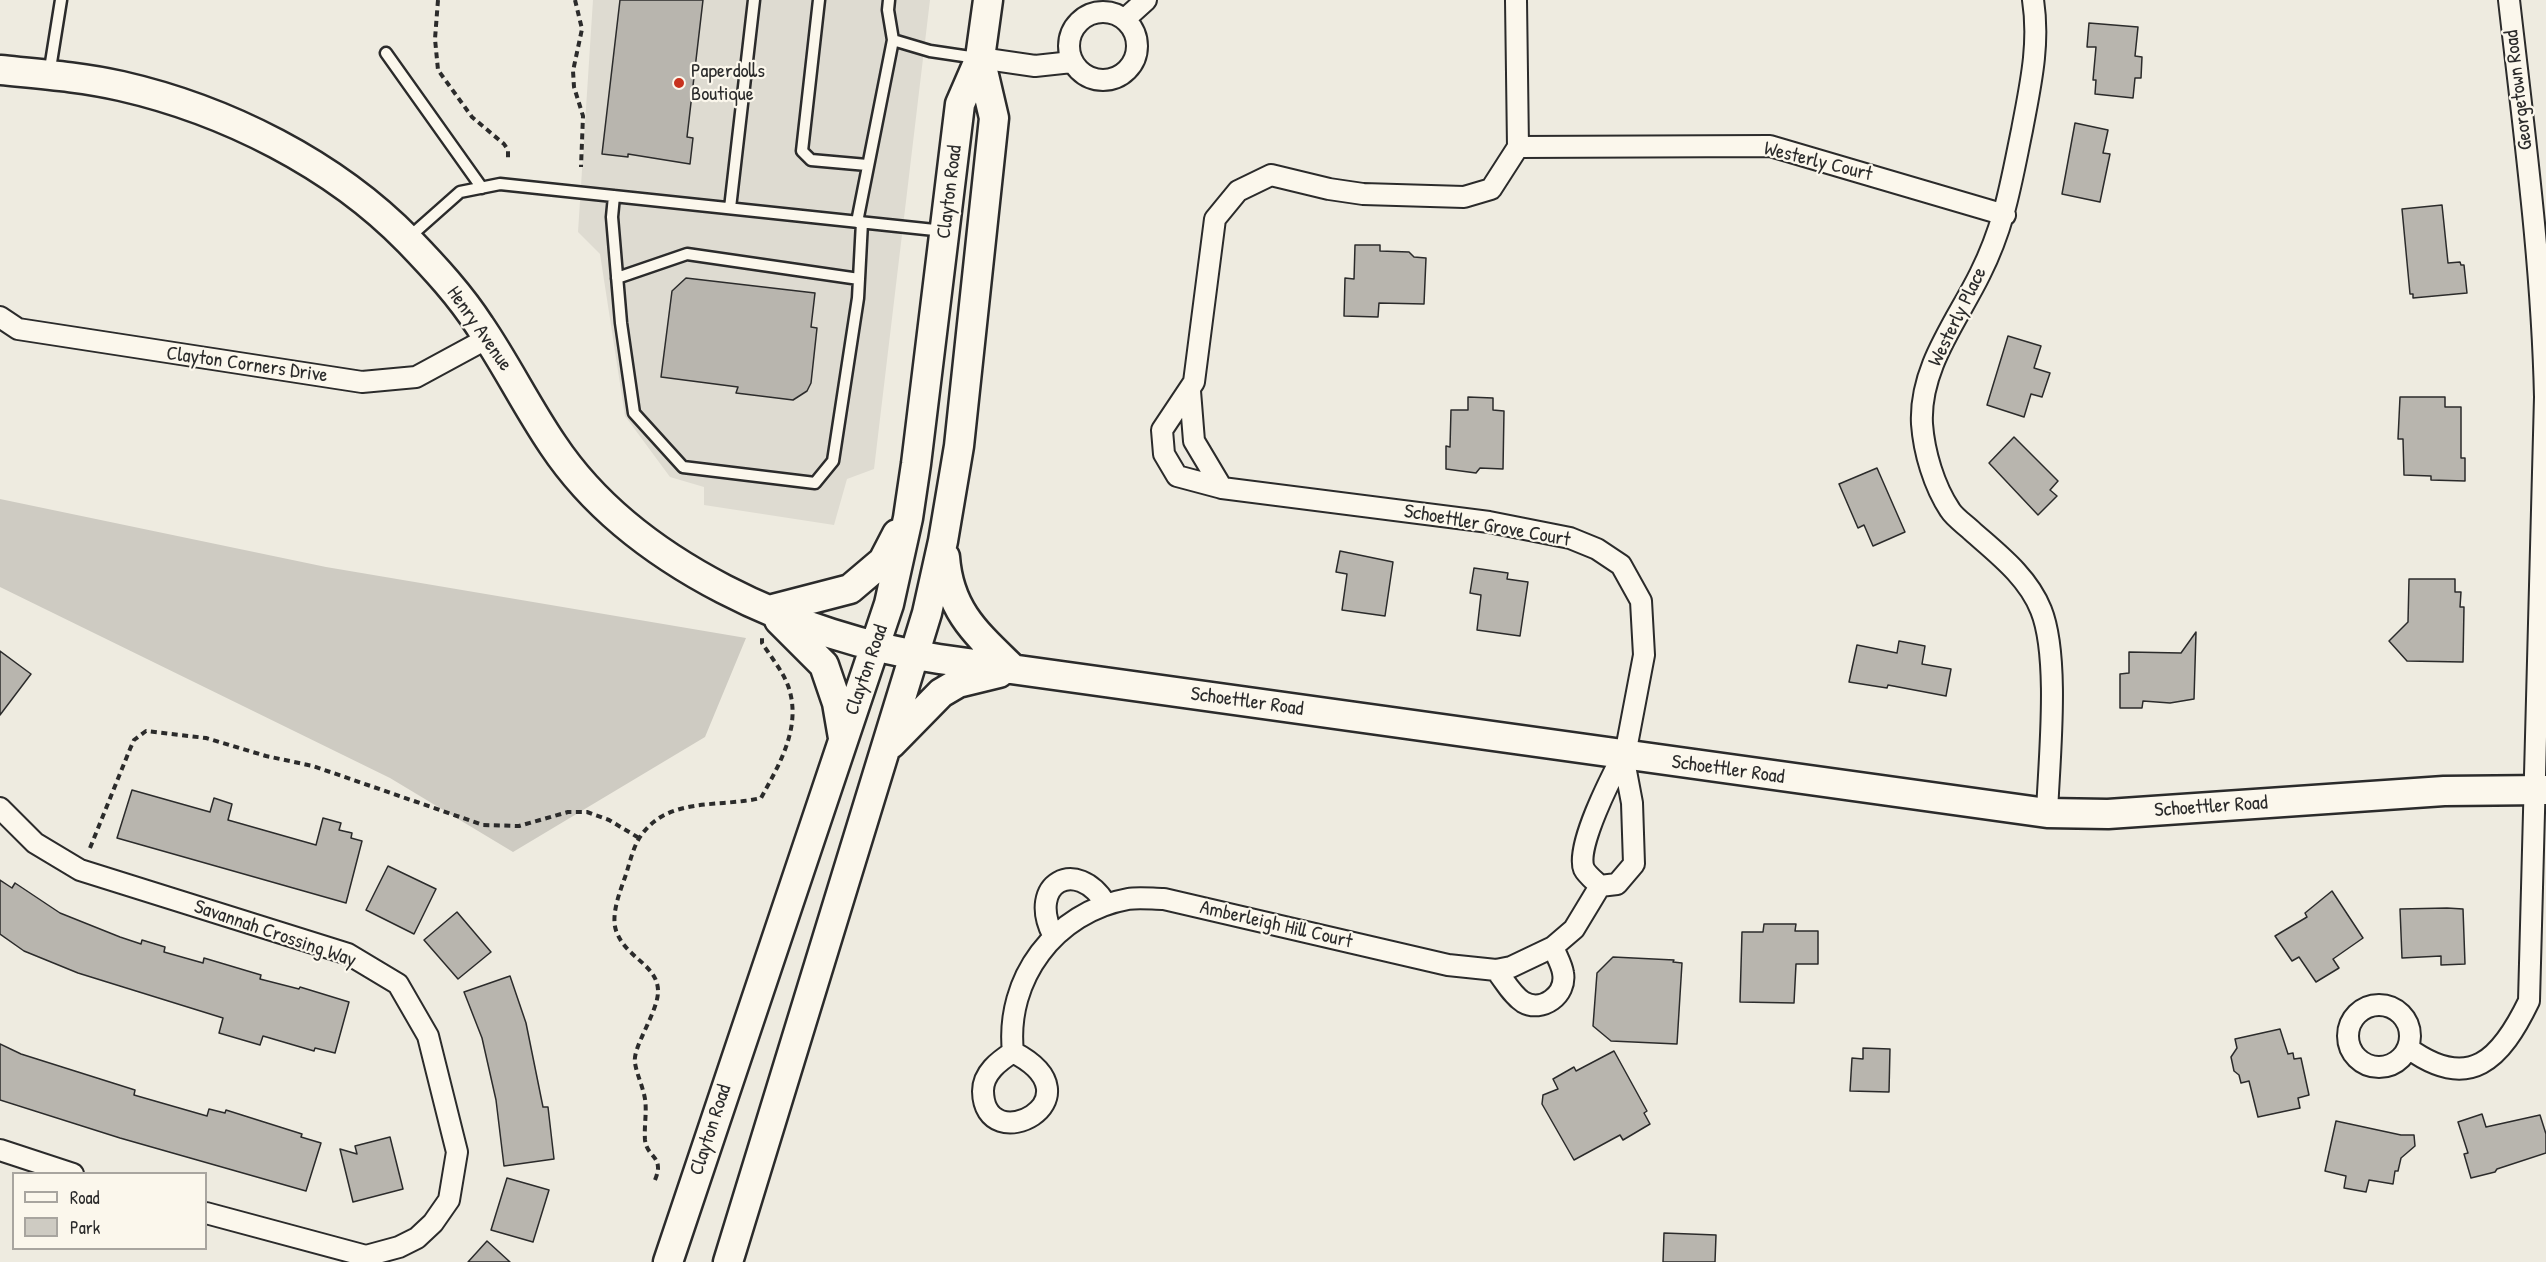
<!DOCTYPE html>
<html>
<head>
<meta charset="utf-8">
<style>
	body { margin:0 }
	#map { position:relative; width:2546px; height:1262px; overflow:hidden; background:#eeebe0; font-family:"Patrick Hand",sans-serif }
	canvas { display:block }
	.legend { position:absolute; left:12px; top:1172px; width:195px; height:78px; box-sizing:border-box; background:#fbf7ec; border:2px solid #a8a59f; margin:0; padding:8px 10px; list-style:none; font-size:18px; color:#2b2b2b }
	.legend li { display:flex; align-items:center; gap:12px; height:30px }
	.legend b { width:30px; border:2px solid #a8a59f }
</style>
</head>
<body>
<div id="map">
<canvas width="2546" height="1262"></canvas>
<ul class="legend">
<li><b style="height:8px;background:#fbf7ec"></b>Road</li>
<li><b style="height:16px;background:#cecbc2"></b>Park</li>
</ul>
</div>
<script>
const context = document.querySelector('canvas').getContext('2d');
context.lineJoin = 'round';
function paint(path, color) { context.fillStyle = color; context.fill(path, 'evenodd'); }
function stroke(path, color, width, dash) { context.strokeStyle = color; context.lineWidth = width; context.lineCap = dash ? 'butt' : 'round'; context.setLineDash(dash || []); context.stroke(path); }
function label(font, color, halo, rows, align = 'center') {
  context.font = font + ' "Patrick Hand",sans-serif'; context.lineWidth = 4.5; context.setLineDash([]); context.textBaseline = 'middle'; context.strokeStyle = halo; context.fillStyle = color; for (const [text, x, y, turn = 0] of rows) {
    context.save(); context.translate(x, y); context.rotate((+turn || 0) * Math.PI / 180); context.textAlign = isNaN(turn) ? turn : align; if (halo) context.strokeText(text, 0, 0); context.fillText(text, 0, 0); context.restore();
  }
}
const built = new Path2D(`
	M593 0H930L874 469 847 479 834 525 704 505V487L670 477 625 416 600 254 578 232Z`);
const green = new Path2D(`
	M0 499 326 567 746 638 705 737 513 852 390 778 0 587Z`);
const building = new Path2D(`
	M620 0H703L687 137 693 138 690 164 628 154V157L602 154Z
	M2089 23 2138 27 2135 56 2142 57 2141 78H2135L2133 98 2095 94 2096 80H2093L2096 47H2087Z
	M2075 123 2108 130 2103 153 2110 154 2100 202 2062 194Z
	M2442 205 2448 263 2460 262 2461 265H2464L2467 293 2413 298V294H2410L2402 209Z
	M1355 245H1380V251L1409 252 1414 257 1426 258 1424 304 1379 303 1378 317 1344 316 1345 278 1354 279Z
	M686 278 815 293 811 327 817 328 811 383 807 391 793 400 785 399 736 393 738 387 661 377 672 291Z
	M2008 336 2041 346 2034 368 2050 373 2042 397 2031 394 2024 417 1987 405Z
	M1468 397 1493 398V410L1504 411 1503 469 1480 468 1476 473 1446 469V446L1450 447 1451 410H1468Z
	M2400 397H2445V407H2461V458H2465V481L2431 480V476L2404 475 2403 439H2398Z
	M2014 437 2058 481 2050 490 2057 496 2038 515 1989 463Z
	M1877 468 1905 532 1873 546 1864 525 1858 528 1839 484Z
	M1340 551 1393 562 1385 616 1342 610 1347 574 1336 572Z
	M1474 568 1508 573 1507 579 1528 582 1520 636 1477 630 1481 595 1470 593Z
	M2409 579H2455V592H2461L2460 607H2464L2463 662 2407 661 2389 641 2408 622Z
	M2196 632 2194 699 2170 703 2143 701 2142 708H2120V674L2129 673V652L2181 653Z
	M1899 641 1925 646 1922 664 1951 669 1946 696 1888 685 1887 688 1849 682 1857 645 1897 653Z
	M0 651 31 674 0 715Z
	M132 790 210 812 214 798 232 804 228 820 316 845 323 818 341 823 339 830 352 833 351 838 362 841 346 903 117 838Z
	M388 866 436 889 414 934 366 910Z
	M0 880 12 888 15 883 60 913 120 937 141 944 142 940 165 947 164 952 203 963 204 958 261 975 260 979 299 989 300 987 349 1002 335 1053 315 1048 314 1051 263 1036 260 1045 219 1033 223 1018 78 973 24 951 0 934Z
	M2332 891 2363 938 2333 959 2339 968 2316 982 2299 957 2292 961 2275 936 2307 917 2305 913Z
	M2447 908 2463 909 2465 964 2441 965V956L2402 958 2400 909Z
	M457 912 491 952 458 979 424 940Z
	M1764 924H1796L1795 931H1818V964H1796L1794 1003 1740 1002 1742 932H1763Z
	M1613 957 1674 960 1673 962 1682 963 1677 1044 1611 1041 1593 1026 1597 973Z
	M510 976 526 1023 543 1107H548L554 1159 504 1166 496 1100 482 1038 464 992Z
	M2280 1029 2288 1054 2293 1053 2294 1059 2301 1058 2309 1095 2298 1098 2300 1108 2258 1117 2249 1081 2241 1083 2239 1075 2234 1071 2231 1057 2237 1048 2235 1039Z
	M0 1044 21 1054 135 1090 134 1095 207 1116 209 1109 225 1113 226 1110 302 1134 301 1137 321 1143 306 1191 120 1138 0 1100Z
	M1863 1048 1890 1049 1889 1092 1850 1091 1852 1058 1863 1059Z
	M1614 1051 1647 1111 1644 1113 1650 1124 1623 1140 1620 1135 1574 1160 1542 1104 1543 1095 1558 1089 1553 1079 1574 1067 1576 1071Z
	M2482 1114 2486 1127 2540 1115 2546 1134V1153L2497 1169 2495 1172 2471 1178 2464 1154 2468 1153 2458 1122Z
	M2336 1121 2401 1135H2414L2415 1146 2401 1158 2398 1171H2395L2393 1184 2369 1180 2366 1192 2344 1188 2346 1176 2325 1171Z
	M390 1137 403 1189 353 1202 340 1149 357 1154 355 1146Z
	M507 1178 549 1190 533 1242 491 1230Z
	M1664 1233 1716 1235 1715 1262H1663Z
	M487 1241 510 1262H468Z`);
const path = new Path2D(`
	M438 0 435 39 438 70 472 117 504 144 508 150V160
	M575 0 582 29 573 71 574 87 583 116 581 167
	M90 848 130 749 134 740 146 731 206 738 266 756 313 766 483 825 519 826 568 812H587L609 820 639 838
	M655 1180C665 1156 647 1158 645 1140 644 1126 647 1112 645 1099 643 1087 637 1075 635 1063 632 1047 659 1011 658 990 657 965 627 958 617 933 610 918 619 894 624 880 629 867 632 849 640 837 667 796 719 808 761 798 779 765 800 730 790 692 786 675 771 657 762 643V637`);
const lane = new Path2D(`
	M819 0 802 151 811 160 867 165
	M889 0 888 10 893 40 930 51 977 58
	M386 53 482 188
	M49 75 61 0
	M614 196 612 217 621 323 634 413 683 467 815 483 833 461 858 298 862 222
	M730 208 754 0
	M857 222 893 40
	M407 239 460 192 500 184 944 231
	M617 278 687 254 859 279`);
const street = new Path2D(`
	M1516 0 1518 147 1491 189 1464 197 1363 194 1329 189 1271 175 1238 191 1215 219 1194 382 1162 430 1164 454 1177 476 1222 488 1489 522 1570 538 1597 549 1621 565 1641 601 1644 655 1625 755
	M2033 0C2040 45 2030 87 2022 130 2011 183 2005 224 1980 274 1957 321 1919 368 1922 424 1924 452 1934 486 1950 510 1955 518 1966 525 1973 532 1998 554 2028 577 2041 610 2060 657 2049 760 2047 813
	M1069 46a34 34 0 1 1 68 0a34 34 0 1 1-68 0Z
	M1125 19 1146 0
	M980 58 1035 66 1072 62
	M1518 147 1770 146 2005 215
	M0 317 18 329 362 382 416 377 488 338
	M1190 391 1194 441 1222 488
	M0 808 35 843 80 870 348 954 398 984 428 1036 457 1152 449 1200 433 1223 417 1238 399 1247 366 1256 206 1213
	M1600 886 1617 884 1634 864 1632 803 1623 755
	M1600 886C1595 881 1587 875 1584 869 1575 847 1612 776 1623 755
	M1053 935C1027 884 1076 856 1106 904
	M1496 970C1504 980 1512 995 1523 1002 1542 1013 1567 995 1563 973 1562 965 1556 955 1553 947
	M2348 1036a31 31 0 1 1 62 0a31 31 0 1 1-62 0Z
	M2408 1048C2470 1093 2501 1059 2529 1001L2545 397C2542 264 2524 132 2509 0
	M1013 1052C1005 979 1055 912 1128 899 1139 897 1153 899 1164 899L1448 965 1496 970 1511 967 1553 947 1574 929 1600 886
	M1013 1052C1104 1099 984 1161 983 1091 983 1073 999 1061 1013 1052Z
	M0 1150 73 1174`);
const secondary = new Path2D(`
	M0 70C40 74 82 77 121 86 226 110 334 164 409 241 435 268 460 295 480 326 506 364 527 407 553 445 633 565 800 638 939 659L2047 813 2108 814 2444 791 2546 790
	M945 557C949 611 977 634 1013 669
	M769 610 850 589 883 561 897 534
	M779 620 824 665 837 703 843 738
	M891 744 941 693 958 683 999 673
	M668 1262 889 604 908 518 916 464 960 104 980 58 988 0
	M728 1262 927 613 943 541 959 446 994 118 980 58`);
const markers = [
	[679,83,6,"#c8321e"]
];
const poiNames = [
	["Paperdolls",691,72],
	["Boutique",691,95]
];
const streetNames = [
	["Georgetown Road",2519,90,-97],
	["Westerly Court",1818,162,14],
	["Clayton Road",950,192,-83],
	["Westerly Place",1958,317,-64],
	["Henry Avenue",479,329,55],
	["Clayton Corners Drive",247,365,8],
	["Schoettler Grove Court",1487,526,10],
	["Clayton Road",867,670,-71],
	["Schoettler Road",1247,702,8],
	["Schoettler Road",1728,770,8],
	["Schoettler Road",2211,807,-4],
	["Amberleigh Hill Court",1276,925,13],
	["Savannah Crossing Way",275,934,19],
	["Clayton Road",711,1130,-72]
];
paint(built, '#dedbd1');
paint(green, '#cecbc2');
paint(building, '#b8b5ae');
stroke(building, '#2b2b2b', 1.5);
stroke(lane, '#2b2b2b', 15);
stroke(street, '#2b2b2b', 24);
stroke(secondary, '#2b2b2b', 33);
stroke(path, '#2b2b2b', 4, [6, 4.5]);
stroke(lane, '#fbf7ec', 10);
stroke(street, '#fbf7ec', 20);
stroke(secondary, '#fbf7ec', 28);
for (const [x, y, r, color] of markers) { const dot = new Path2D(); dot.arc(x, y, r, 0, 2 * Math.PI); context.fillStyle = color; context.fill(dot); stroke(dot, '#fbf7ec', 2); }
label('20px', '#2b2b2b', '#fbf7ec', poiNames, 'left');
label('20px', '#2b2b2b', '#fbf7ec', streetNames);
</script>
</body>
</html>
